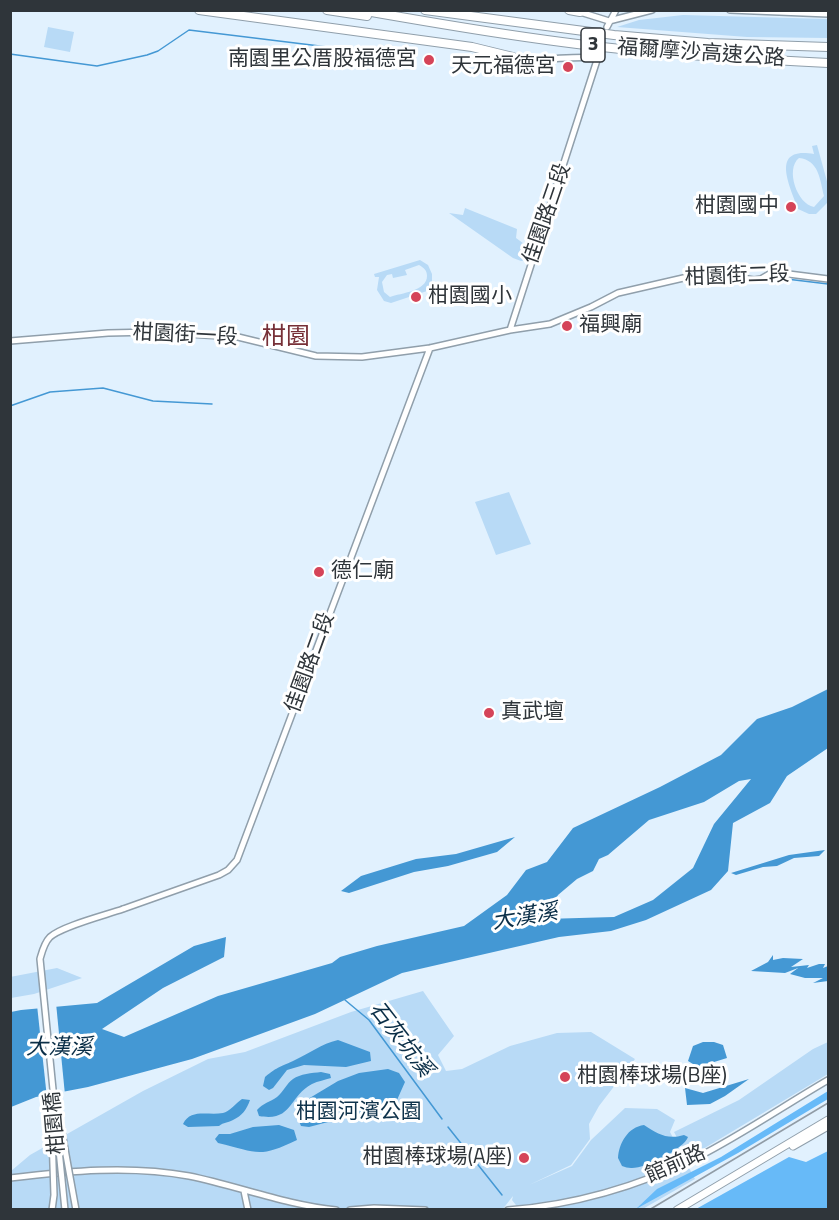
<!DOCTYPE html>
<html>
<head>
<meta charset="utf-8">
<style>
	body { margin:0 }
	#map { position:relative; width:839px; height:1220px; overflow:hidden; background:#e1f1fe; font-family:"Titillium Web",sans-serif }
	canvas { display:block }
	.frame { position:absolute; inset:0; border:12px solid #2f353a; pointer-events:none }
</style>
</head>
<body>
<div id="map">
<canvas width="839" height="1220"></canvas>
<div class="frame"></div>
</div>
<script>
const context = document.querySelector('canvas').getContext('2d');
context.lineJoin = 'round';
function paint(path, color) { context.fillStyle = color; context.fill(path, 'evenodd'); }
function stroke(path, color, width, dash) { context.strokeStyle = color; context.lineWidth = width; context.lineCap = dash ? 'butt' : 'round'; context.setLineDash(dash || []); context.stroke(path); }
function label(font, color, halo, rows, align = 'center') {
  context.font = font + ' "Titillium Web","Noto Sans TC",sans-serif'; context.lineWidth = 6; context.setLineDash([]); context.textBaseline = 'middle'; context.strokeStyle = halo; context.fillStyle = color; for (const [text, x, y, turn = 0] of rows) {
    context.save(); context.translate(x, y); context.rotate((+turn || 0) * Math.PI / 180); context.textAlign = isNaN(turn) ? turn : align; if (halo) context.strokeText(text, 0, 0); context.fillText(text, 0, 0); context.restore();
  }
}
const green = new Path2D(`
	M683 15 828 19V38L747 37 617 27 639 20Z
	M48 27 74 32 70 52 44 47Z
	M817 145 828 185V206L827 203 816 214H809L798 209C790 186 769 146 814 154L812 146ZM799 158C819 160 820 180 824 196L814 207C797 204 785 169 799 158Z
	M465 208 517 229 516 238 531 249 527 260 521 261 513 258 449 213 463 215Z
	M420 260 428 265 432 274V284L427 291 391 303 384 301 377 290 379 277H375L374 274ZM419 265C424 268 427 270 427 276 427 291 401 293 390 297L384 292 382 282 387 275 392 274 393 278 407 275 405 270Z
	M509 492 531 544 496 555 475 502Z
	M57 968 82 978 34 994 11 998 10 977Z
	M423 991 454 1036 438 1055 446 1071 462 1069 510 1046 557 1033 591 1032 635 1059 599 1106 589 1124 590 1139 571 1165 529 1185 572 1166 591 1140 625 1108 657 1109 675 1120 670 1132 695 1179 641 1210 519 1209 512 1200 513 1196 502 1210H11V1171L30 1155 143 1091 208 1059 245 1052 351 1012Z
	M828 1042V1074L688 1158 674 1132 739 1100 813 1049Z`);
const forest = new Path2D(`
	M828 1091V1099L738 1153 636 1209 657 1189 721 1157Z
	M828 1151V1209H696L789 1157 806 1162Z`);
const water = new Path2D(`
	M828 689V748L787 776 770 803 733 823 728 871 711 890 646 920 611 931 559 937 402 973 315 1014 192 1059 88 1087 36 1097 11 1107V1012L21 1010 97 1003 194 946 226 937 224 957 163 988 102 1029 124 1037 218 996 332 963 340 957 377 946 464 926 507 895 526 870 547 862 573 828 660 787 721 755 757 719 792 707ZM751 779 714 824 693 868 653 900 614 917 545 919 558 895 577 879 593 871 599 859 608 855 649 820 704 802 739 781Z
	M515 837 497 852 448 866 414 872 349 893 341 891 361 876 416 859 456 854Z
	M825 850 819 856 794 858 777 866 763 867 736 875 731 873 789 855Z
	M773 955V960L783 958 803 959 791 967 809 965 807 968 819 964H825L823 968 828 966V981L813 983 823 978H805L790 974 798 968 785 973 751 971 768 962Z
	M338 1040 370 1052 371 1061 346 1067 304 1065 287 1070 273 1088 269 1090 263 1086 265 1077C278 1066 281 1067 295 1060 310 1053 321 1044 338 1040Z
	M703 1042H714L723 1045 727 1058 698 1067 688 1061 693 1046Z
	M388 1069 399 1073 405 1082 397 1100 387 1109 366 1112 309 1127 301 1126 296 1114 303 1102 338 1081 359 1073Z
	M321 1072 330 1074 331 1078C325 1080 318 1081 312 1084 288 1097 293 1122 259 1116L257 1110C263 1103 270 1102 277 1097 283 1092 287 1083 293 1079 300 1074 312 1073 321 1072Z
	M749 1079 725 1096 710 1104 687 1105 685 1088 703 1093Z
	M242 1099 250 1100C247 1109 242 1116 233 1120 227 1123 224 1122 219 1126L188 1127 183 1124C191 1108 208 1116 223 1113 229 1112 236 1103 242 1099Z
	M279 1125 294 1130 297 1140C258 1159 257 1152 218 1143L215 1139 219 1134H230L253 1127Z
	M644 1125C658 1134 667 1140 684 1135L688 1137C684 1149 644 1169 631 1168 628 1168 625 1167 622 1166L618 1158C619 1143 628 1127 644 1125Z`);
const pier = new Path2D(`
	M56 1003 65 1095 47 1098 37 1005Z`);
const stream = new Path2D(`
	M10 54 97 66 147 55 158 51 189 30 336 48
	M770 277 828 284
	M10 406 50 392 103 388 153 401 212 404
	M345 1000 369 1020 442 1119
	M448 1127 502 1195`);
const minor = new Path2D(`
	M730 10 828 14
	M580 12 609 21
	M609 21 652 10
	M607 27 616 10
	M513 57C542 63 568 55 598 58
	M510 330 599 54
	M10 341 108 333 154 332 238 337 316 356 362 357 430 348 510 330 550 324 591 307 618 293 692 276H729L754 280 761 279 773 272 828 279
	M123 909 219 875 228 870 237 860 430 348
	M10 1178C69 1171 130 1165 189 1176 238 1186 286 1205 336 1210
	M244 1191 248 1210
	M350 1210 374 1208 425 1210
	M508 1210C574 1205 639 1186 698 1157 743 1134 785 1105 828 1080`);
const major = new Path2D(`
	M793 1146 828 1126
	M677 1210 828 1120`);
const highway = new Path2D(`
	M199 10 472 47 513 57
	M327 10 367 16
	M360 10C457 27 553 43 650 52 710 57 769 60 828 63
	M425 10 614 35 708 43 828 47
	M569 10 580 12`);
const rail = new Path2D(`
	M649 1210 828 1103`);
const minorBridge = new Path2D(`
	M51 1105 54 1195 52 1210
	M59 1116 76 1210
	M65 1210 40 959C42 952 44 943 50 937 62 926 106 915 123 909`);
const markers = [
	[429,60,6,"#d54458"],
	[568,67,6,"#d54458"],
	[791,207,6,"#d54458"],
	[416,297,6,"#d54458"],
	[567,326,6,"#d54458"],
	[319,572,6,"#d54458"],
	[489,713,6,"#d54458"],
	[565,1077,6,"#d54458"],
	[524,1158,6,"#d54458"]
];
const shields = [
	[593,45,24]
];
const shieldNames = [
	["3",593,45]
];
const streetNames = [
	["福爾摩沙高速公路",701,54,4],
	["佳園路三段",548,214,-71],
	["柑園街二段",737,277,-2],
	["柑園街一段",185,336,3],
	["佳園路二段",311,663,-70],
	["柑園橋",56,1123,-95],
	["館前路",676,1165,-24]
];
const poiNames = [
	["南園里公厝股福德宮",417,60,"right"],
	["天元福德宮",556,67,"right"],
	["柑園國中",779,207,"right"],
	["柑園國小",428,297],
	["福興廟",579,326],
	["德仁廟",331,572],
	["真武壇",501,713],
	["柑園棒球場(B座)",577,1077],
	["柑園棒球場(A座)",512,1158,"right"]
];
const parkNames = [
	["柑園河濱公園",359,1113]
];
const waterNames = [
	["大漢溪",525,918,-9],
	["石灰坑溪",400,1040,52],
	["大漢溪",59,1049]
];
const quarterNames = [
	["柑園",286,338]
];
paint(green, '#b8daf6');
paint(forest, '#67baf8');
paint(water, '#4498d4');
paint(pier, '#e1f1fe');
stroke(stream, '#4498d4', 1.5);
stroke(minor, '#909fab', 8);
stroke(major, '#909fab', 9);
stroke(highway, '#909fab', 10);
stroke(minor, '#fff', 5);
stroke(major, '#fff', 7);
stroke(highway, '#fff', 8);
stroke(rail, '#919ca6', 1.5);
stroke(minorBridge, '#909fab', 8, []);
stroke(minorBridge, '#fff', 5);
for (const [x, y, r, color] of markers) { const dot = new Path2D(); dot.arc(x, y, r, 0, 2 * Math.PI); context.fillStyle = color; context.fill(dot); stroke(dot, '#fff', 2); }
for (const [x, y, w] of shields) { const box = new Path2D(); box.roundRect(x - w / 2, y - 17, w, 34, 4.5); context.fillStyle = '#fff'; context.fill(box); stroke(box, '#2f353a', 1.5); }
label('bold 20px', '#2f353a', null, shieldNames);
label('21px', '#2f353a', '#fff', streetNames);
label('21px', '#2f353a', '#fff', poiNames, 'left');
label('21px', '#0e324b', '#fff', parkNames);
label('italic 22px', '#0a2e47', '#fff', waterNames);
label('24px', '#773037', '#fff', quarterNames);
</script>
</body>
</html>
